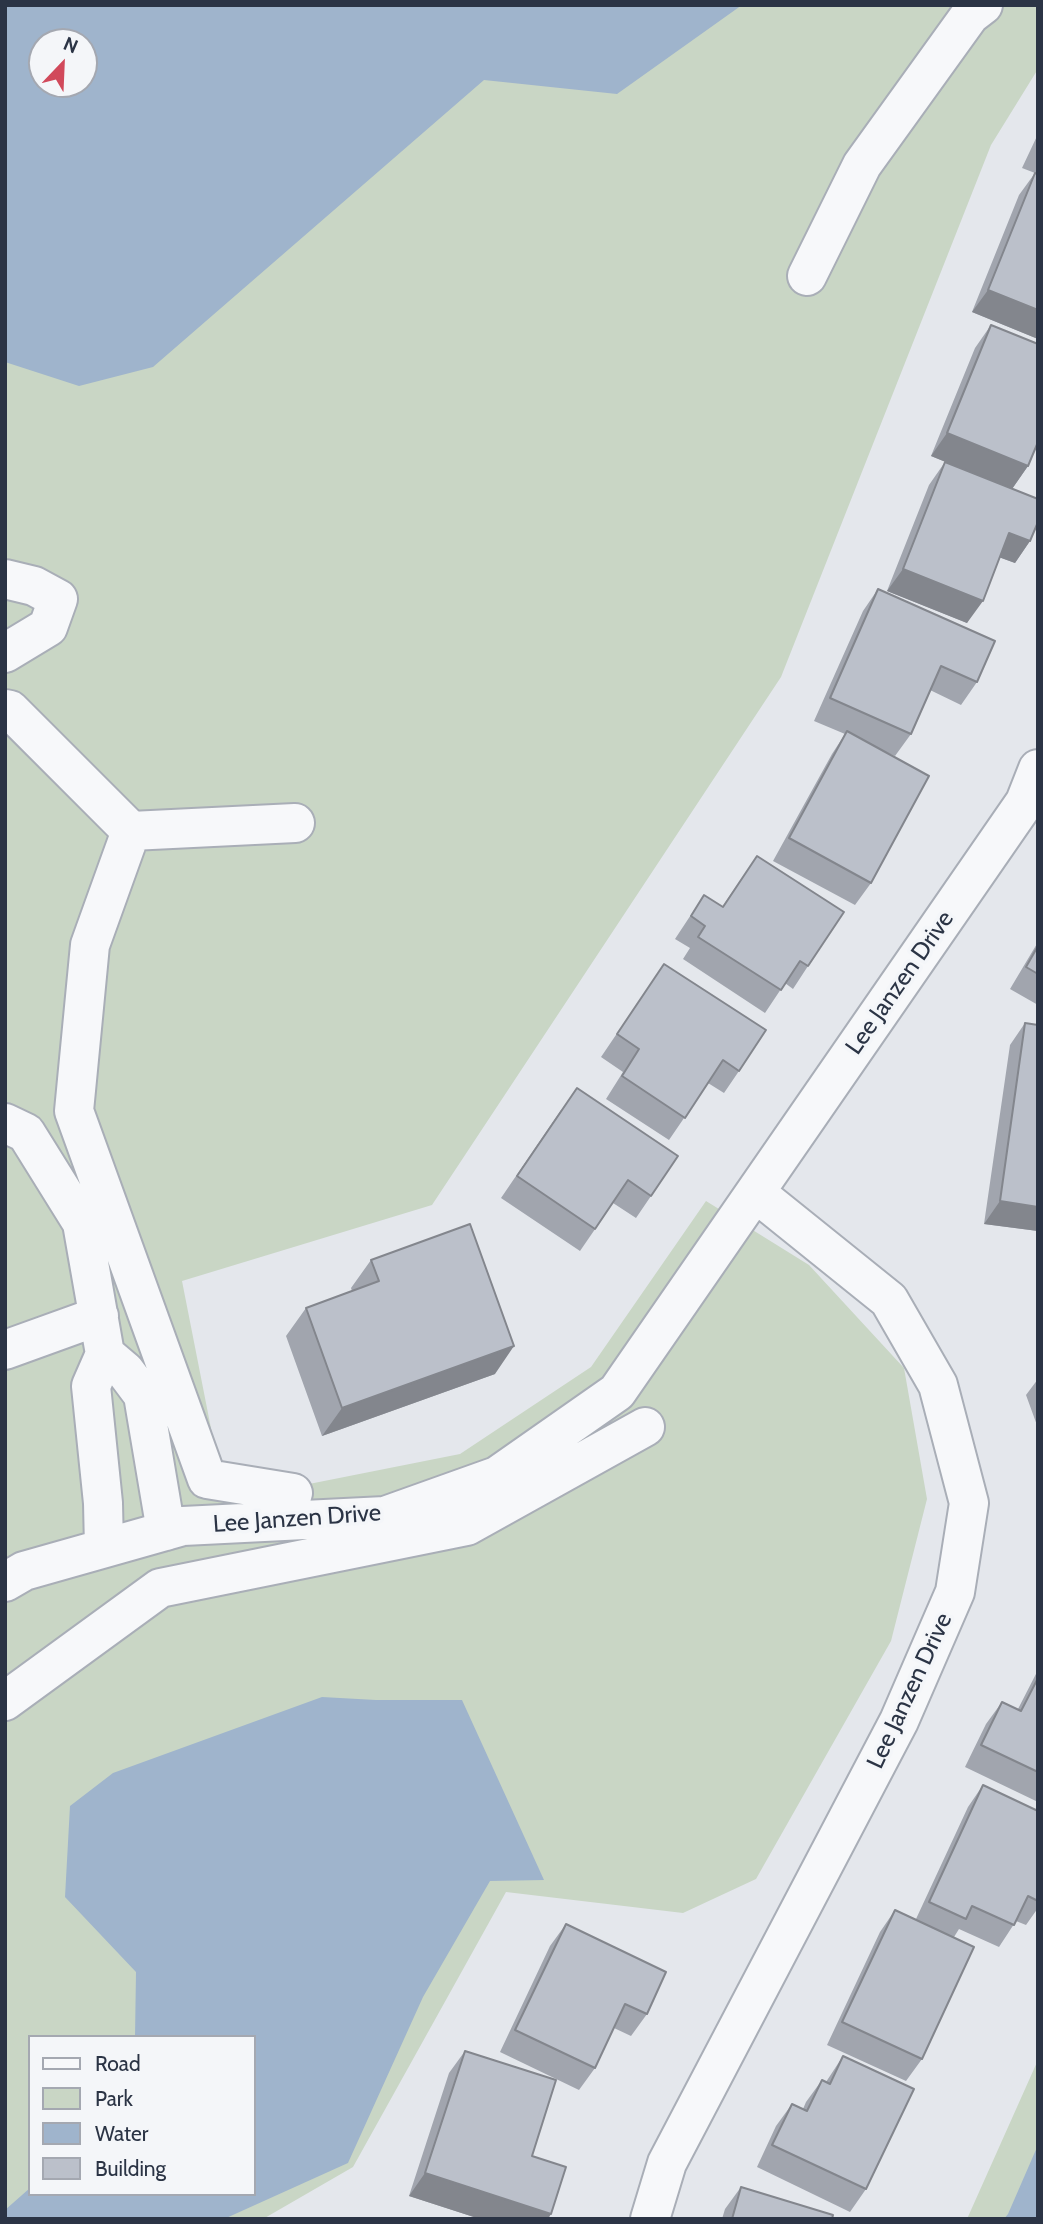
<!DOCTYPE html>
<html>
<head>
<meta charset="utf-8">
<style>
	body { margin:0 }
	#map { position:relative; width:1043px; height:2224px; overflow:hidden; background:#e4e7ec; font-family:Cabin,sans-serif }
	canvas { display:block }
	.frame { position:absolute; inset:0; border:7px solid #2b3445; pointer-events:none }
	.legend { position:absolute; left:28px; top:2035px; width:228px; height:161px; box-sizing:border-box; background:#f4f6f9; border:2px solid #a4a8b1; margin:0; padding:9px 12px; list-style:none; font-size:21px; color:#2b3445 }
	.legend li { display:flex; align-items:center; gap:14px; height:35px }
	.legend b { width:35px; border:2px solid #a4a8b1 }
	.north { position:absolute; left:28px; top:28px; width:70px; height:70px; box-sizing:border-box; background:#f4f6f9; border:2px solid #a4a8b1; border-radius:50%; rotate:23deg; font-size:19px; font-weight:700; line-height:28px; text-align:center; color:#2b3445 }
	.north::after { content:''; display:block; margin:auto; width:24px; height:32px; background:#d1495b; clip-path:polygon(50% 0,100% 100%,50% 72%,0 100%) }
</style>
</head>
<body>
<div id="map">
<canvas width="1043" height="2224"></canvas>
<div class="frame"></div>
<ul class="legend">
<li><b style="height:9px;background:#f7f8fa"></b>Road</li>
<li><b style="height:19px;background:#c9d6c5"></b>Park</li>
<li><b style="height:19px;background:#9fb4cc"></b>Water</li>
<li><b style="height:19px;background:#bbc0ca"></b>Building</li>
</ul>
<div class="north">N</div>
</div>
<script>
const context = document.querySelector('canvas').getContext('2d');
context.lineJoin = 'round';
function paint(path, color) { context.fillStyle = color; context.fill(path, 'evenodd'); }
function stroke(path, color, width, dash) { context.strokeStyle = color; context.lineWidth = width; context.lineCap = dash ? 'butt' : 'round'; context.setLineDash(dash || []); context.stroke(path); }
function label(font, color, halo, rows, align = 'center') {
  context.font = font + ' Cabin,sans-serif'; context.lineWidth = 7; context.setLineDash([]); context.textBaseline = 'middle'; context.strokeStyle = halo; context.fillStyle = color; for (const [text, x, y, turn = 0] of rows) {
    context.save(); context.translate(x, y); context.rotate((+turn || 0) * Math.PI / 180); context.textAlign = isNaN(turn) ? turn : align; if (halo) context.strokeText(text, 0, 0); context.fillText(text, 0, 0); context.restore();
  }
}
const green = new Path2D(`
	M5 5H1038V69L991 145 781 677 432 1205 182 1281 218 1464 309 1484 460 1454 591 1367 706 1201 809 1265 904 1368 927 1499 891 1641 756 1879 683 1913 506 1892 353 2167 263 2219H5ZM42 42H84V84H42ZM30 2037H254V2194H30Z
	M1038 2060V2219H967Z`);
const water = new Path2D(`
	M5 5H742L617 94 484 80 153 367 79 386 5 362ZM42 42H84V84H42Z
	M322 1697 376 1700H462L544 1880 490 1881 423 1997 348 2163 224 2219H5V2210L30 2188V2194H254V2037H135L136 1972 65 1897 70 1806 113 1773Z
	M1038 2145V2219H1004L1008 2214Z`);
const minor = new Path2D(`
	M807 276 862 165 970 15 983 5
	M5 579 34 586 58 599 48 627 5 653
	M5 709 10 710 131 831 295 823
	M131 831 90 945 74 1111 207 1479 293 1493
	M5 1123 26 1133 82 1223 105 1354 91 1386 103 1503 104 1548
	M5 1350 99 1316
	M105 1354 125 1371 143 1395 166 1531
	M5 1582 24 1571 183 1526 385 1516 497 1476 617 1392 1025 802 1038 769
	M5 1701 160 1588 467 1526 645 1427
	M650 2219 667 2163 899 1721 955 1592 969 1503 938 1385 889 1300 756 1193`);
const wall = new Path2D(`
	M1038 134V339L972 312 1019 195 1035 173 1022 168Z
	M991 325 1028 466 1012 489 931 456 975 348Z
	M945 462 1030 541 1015 563 999 557 967 623 887 591 929 485Z
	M878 589 977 682 961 705 930 690 911 734 895 756 884 751 871 883 855 905 773 861 832 754 845 734 814 721 863 611Z
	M757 856 808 966 793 989 785 983 765 1013 683 959 690 948 675 939 704 895 722 907Z
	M1038 942V1005L1010 989Z
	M664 964 739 1071 724 1093 708 1083 669 1140 606 1099 623 1072 601 1057Z
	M1025 1023 1038 1025V1231L984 1224 1010 1045Z
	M561 1110 651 1196 636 1218 613 1203 580 1251 501 1198Z
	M371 1260 495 1374 322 1436 286 1336 306 1308 352 1291 351 1288Z
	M1038 1379V1428L1026 1395Z
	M1038 1670V1802L965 1767 986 1724 1002 1702 1018 1709Z
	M983 1785 1038 1811V1908L1026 1925 1016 1921 999 1947 959 1929 954 1937 922 2059 906 2081 827 2045 880 1932 895 1910 916 1919 968 1807Z
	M566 1924 647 2014 631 2036 614 2028 595 2068 579 2090 500 2052 550 1946Z
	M465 2051 532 2156 548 2219H480L409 2196 449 2073Z
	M843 2056 866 2189 850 2212 757 2167 776 2126 792 2104 803 2109 806 2102 822 2080 826 2082Z
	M741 2187 832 2219H722L725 2209Z`);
const shadedWall = new Path2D(`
	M988 290 1038 310V339L972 312Z
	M947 433 1028 466 1012 489 931 456Z
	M1009 533 1030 541 1015 563 993 555Z
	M903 569 983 601 967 623 887 591Z
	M1000 1201 1038 1207V1231L984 1224Z
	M514 1346 495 1374 322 1436 342 1408Z
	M425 2173 551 2214 548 2219H480L409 2196Z`);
const building = new Path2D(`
	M1035 173 1038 174V310L988 290Z
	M991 325 1038 344V442L1028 466 947 433Z
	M945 462 1038 499V522L1030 541 1009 533 983 601 903 569Z
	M878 589 995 641 977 682 941 666 911 734 830 698Z
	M847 731 929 776 871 883 789 838Z
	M757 856 844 912 808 966 800 961 781 990 698 937 705 926 691 916 704 895 723 907Z
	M1038 946V974L1026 967Z
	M664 964 766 1030 739 1071 723 1060 685 1118 622 1076 639 1049 617 1034Z
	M1025 1023 1038 1025V1207L1000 1201Z
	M577 1088 678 1156 651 1196 628 1180 595 1229 517 1176Z
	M470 1224 514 1346 342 1408 306 1308 379 1281 371 1260Z
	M1038 1678V1772L981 1745 1002 1702 1021 1711Z
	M983 1785 1038 1811V1901L1028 1896 1014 1925 972 1906 966 1919 929 1902Z
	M895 1910 974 1947 922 2059 842 2022Z
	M566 1924 666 1972 647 2014 625 2004 595 2068 515 2030Z
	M465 2051 556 2080 532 2156 566 2167 551 2214 425 2173Z
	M843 2056 914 2089 866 2189 772 2145 792 2104 807 2111 822 2080 830 2084Z
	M741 2187 833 2215 832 2219H732Z`);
const streetNames = [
	["Lee Janzen Drive",900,983,-55],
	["Lee Janzen Drive",297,1519,-4],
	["Lee Janzen Drive",910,1691,-65]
];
paint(green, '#c9d6c5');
paint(water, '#9fb4cc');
stroke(minor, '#a9aeb7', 42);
stroke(minor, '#f7f8fa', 38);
paint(wall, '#a1a5ae');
paint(shadedWall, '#83868d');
paint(building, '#bbc0ca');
stroke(building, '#83868d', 2);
label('24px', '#2b3445', '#f4f6f9', streetNames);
</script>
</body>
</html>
